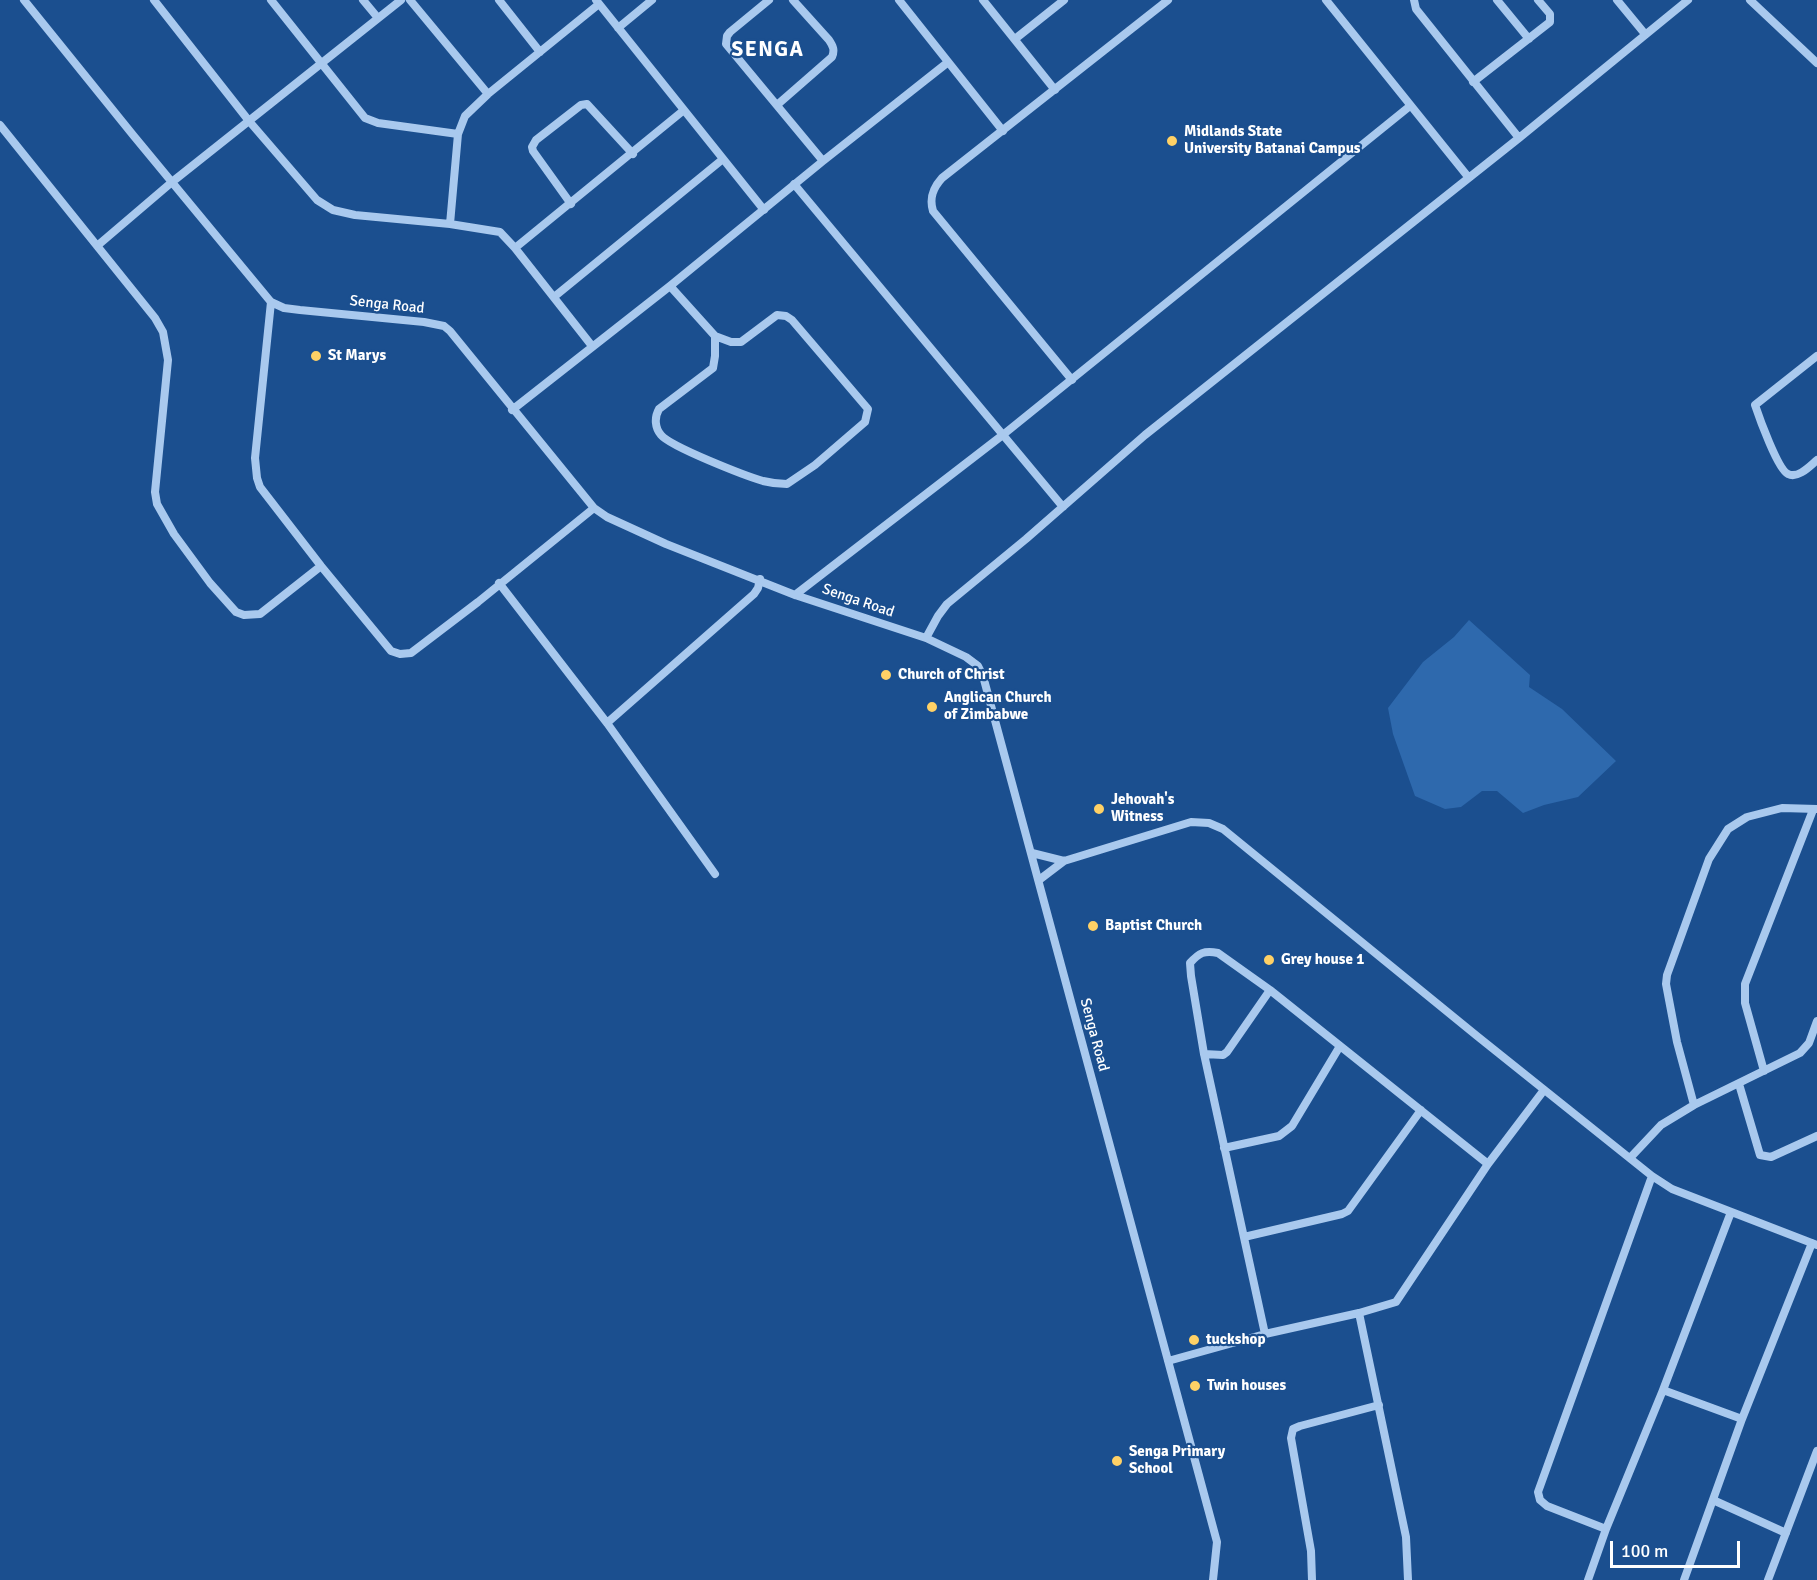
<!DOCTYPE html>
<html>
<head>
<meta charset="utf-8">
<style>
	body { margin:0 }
	#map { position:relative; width:1817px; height:1580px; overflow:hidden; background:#1b4f8f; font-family:Signika,sans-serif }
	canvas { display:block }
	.scale { position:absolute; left:1610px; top:1541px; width:130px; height:27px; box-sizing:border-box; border:3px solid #fff; border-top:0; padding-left:8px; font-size:18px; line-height:21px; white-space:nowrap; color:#fff; -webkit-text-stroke:4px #1b4f8f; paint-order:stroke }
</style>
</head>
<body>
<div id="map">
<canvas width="1817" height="1580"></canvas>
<div class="scale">100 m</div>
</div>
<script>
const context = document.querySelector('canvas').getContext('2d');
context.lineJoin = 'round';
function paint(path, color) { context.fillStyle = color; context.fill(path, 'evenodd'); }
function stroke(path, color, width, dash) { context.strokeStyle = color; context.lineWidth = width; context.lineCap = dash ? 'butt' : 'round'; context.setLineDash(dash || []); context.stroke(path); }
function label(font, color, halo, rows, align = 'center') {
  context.font = font + ' Signika,sans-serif'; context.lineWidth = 4.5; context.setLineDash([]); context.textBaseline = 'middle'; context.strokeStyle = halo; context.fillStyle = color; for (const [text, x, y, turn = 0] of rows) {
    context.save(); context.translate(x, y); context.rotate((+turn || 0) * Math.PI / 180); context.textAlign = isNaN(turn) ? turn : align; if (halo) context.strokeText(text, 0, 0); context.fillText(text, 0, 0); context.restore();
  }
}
const green = new Path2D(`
	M1469 620 1530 675 1529 687 1562 709 1616 761 1578 797 1544 805 1523 813 1497 791H1482L1461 807 1445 809 1415 796 1393 734 1388 708 1423 662 1454 637Z`);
const minor = new Path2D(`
	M24 0 133 135 271 302 284 308 300 310 424 322 444 326 450 331 594 508 607 517 666 544 795 595 926 638 966 657 978 666 983 676 1217 1542 1213 1580
	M154 0 249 121 317 200 333 210 355 215 450 224 500 232 515 248 592 346
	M271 0 365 118 378 123 458 134
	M363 0 378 18
	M410 0 488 94
	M499 0 540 52
	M596 0 764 210
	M769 0 730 32 727 36 726 44 823 161
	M899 0 1003 131
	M983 0 1055 90
	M1326 0 1469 178
	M1414 0 1416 9 1519 138
	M1497 0 1529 39
	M1617 0 1645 34
	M1750 0 1817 63
	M618 28 652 0
	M1015 39 1064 0
	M1473 82 1550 22V14L1538 0
	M777 105 832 57C835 50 833 46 829 40L793 0
	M0 125 155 318 163 332 168 360 155 492 157 504 174 534 210 583 236 612 244 615 260 614 321 566
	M794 184 1063 507
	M571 204 533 151 532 147 536 140 581 105 587 104 633 154
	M450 224 458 134 465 116 488 94 599 4
	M97 246 172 182 401 0
	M515 248 684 110
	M670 286 715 336 731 342H741L777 315 786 316 792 320 868 409 865 422 815 465 787 484C778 484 771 483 763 481 746 476 671 447 661 435 655 428 654 418 659 409L713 368 715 356V336
	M554 297 723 159
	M271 302 255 458 257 478 260 487 321 566 391 651 400 654 411 653 478 602 594 508
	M1817 356 1755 405C1759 417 1778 470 1788 474 1798 479 1810 466 1817 460
	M1072 380 933 211C929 198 933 188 942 178L1168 0
	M512 410 670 286 823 161 947 63
	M499 583 607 723 715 874
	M795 595 1004 434 1410 106
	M926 638 938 616 947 604 1026 539 1145 435 1519 138 1688 0
	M607 723 754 594 758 588 760 579
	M1032 853 1064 861 1191 822 1209 823 1223 829 1477 1036 1652 1176 1672 1189 1817 1245
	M1039 880 1064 861
	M1204 1054 1223 1055 1227 1052 1270 990
	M1764 1071 1745 1003V984L1813 810
	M1739 1084 1760 1155 1771 1157 1817 1136
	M1694 1105 1677 1042 1666 984 1667 975 1709 859 1728 829 1747 817 1782 808 1817 809
	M1224 1148 1279 1136 1292 1126 1340 1046
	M1630 1158 1661 1125 1694 1105 1800 1053 1809 1043 1817 1021
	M1244 1237 1342 1214 1348 1211 1421 1110
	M1359 1313 1406 1537 1408 1580
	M1265 1334 1204 1054 1191 976 1190 963C1199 953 1204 950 1218 953L1270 990 1488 1164
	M1168 1361 1265 1334 1359 1313 1396 1302 1488 1164 1544 1090
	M1663 1390 1742 1419
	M1713 1500 1786 1533
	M1606 1529 1547 1506 1540 1500 1538 1492 1652 1176
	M1312 1580 1311 1551 1291 1438 1293 1429 1300 1426 1379 1405
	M1588 1580 1606 1529 1663 1390 1731 1212
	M1684 1580 1742 1419 1812 1243
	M1768 1580 1817 1451`);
const markers = [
	[1172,141,6,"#ffd166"],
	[316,356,6,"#ffd166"],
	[886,675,6,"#ffd166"],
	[932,707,6,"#ffd166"],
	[1099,809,6,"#ffd166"],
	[1093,926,6,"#ffd166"],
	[1269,960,6,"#ffd166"],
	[1194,1340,6,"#ffd166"],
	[1195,1386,6,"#ffd166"],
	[1117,1461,6,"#ffd166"]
];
const poiNames = [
	["Midlands State",1184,132],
	["University Batanai Campus",1184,149],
	["St Marys",328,356],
	["Church of Christ",898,675],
	["Anglican Church",944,698],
	["of Zimbabwe",944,715],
	["Jehovah's",1111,800],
	["Witness",1111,817],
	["Baptist Church",1105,926],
	["Grey house 1",1281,960],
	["tuckshop",1206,1340],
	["Twin houses",1207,1386],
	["Senga Primary",1129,1452],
	["School",1129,1469]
];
const streetNames = [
	["Senga Road",387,305,6],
	["Senga Road",858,601,19],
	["Senga Road",1094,1035,75]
];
const districtNames = [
	["SENGA",768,50]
];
paint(green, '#2e69ad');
stroke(minor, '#a9c9ee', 8);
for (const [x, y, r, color] of markers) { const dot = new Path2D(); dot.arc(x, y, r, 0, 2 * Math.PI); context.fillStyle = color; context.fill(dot); stroke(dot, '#1b4f8f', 2); }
label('bold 15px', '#fff', '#1b4f8f', poiNames, 'left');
label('15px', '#fff', '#1b4f8f', streetNames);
context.letterSpacing = '1.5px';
label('bold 21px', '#fff', '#1b4f8f', districtNames);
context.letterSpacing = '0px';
</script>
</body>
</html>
